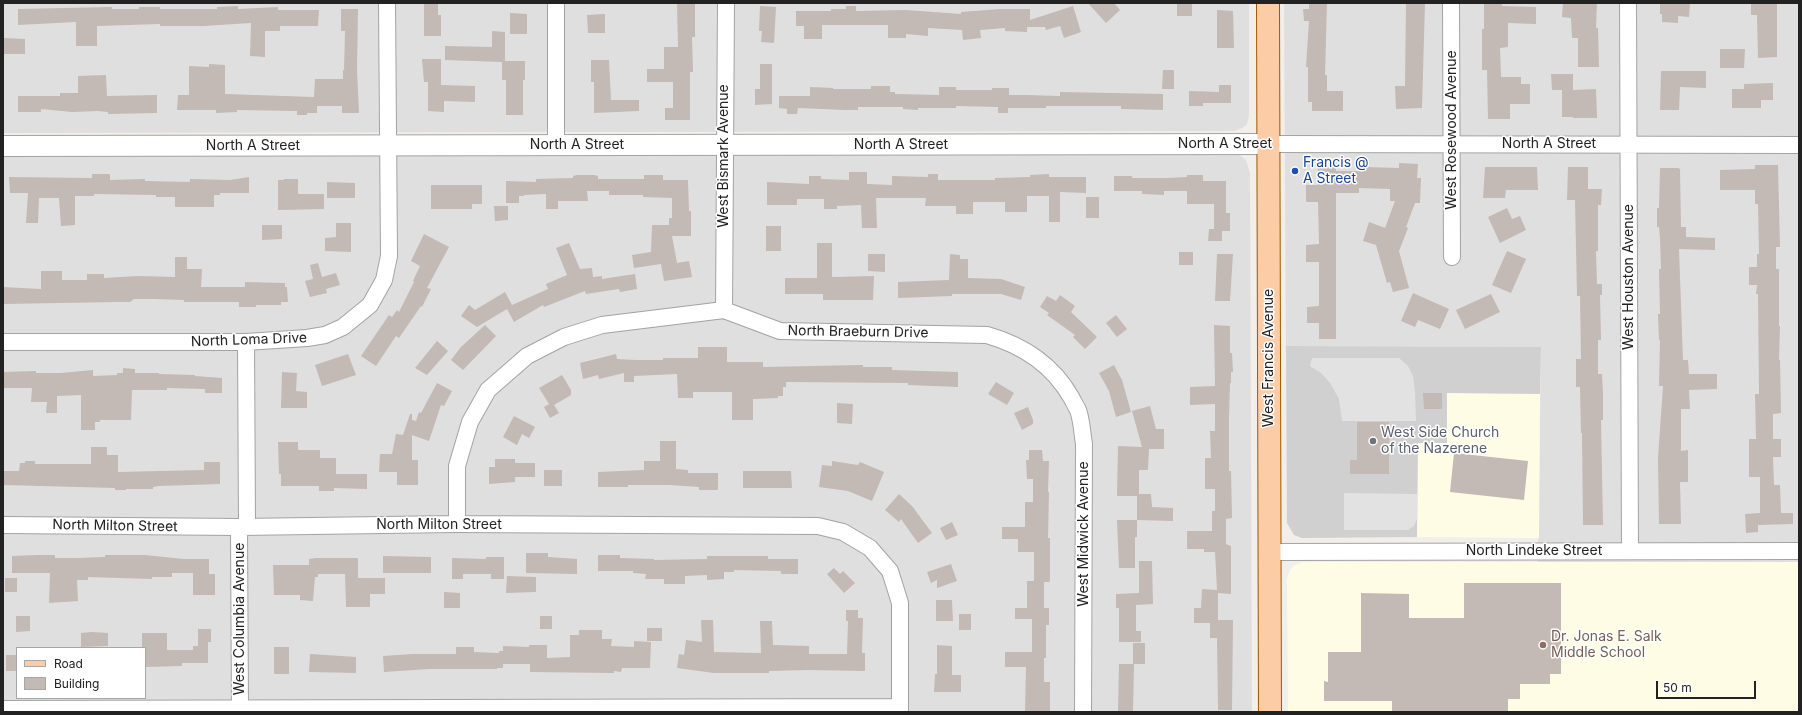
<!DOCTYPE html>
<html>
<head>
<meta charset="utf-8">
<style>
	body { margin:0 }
	#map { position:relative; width:1802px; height:715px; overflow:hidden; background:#f2eee9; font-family:Inter,sans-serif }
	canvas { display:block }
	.frame { position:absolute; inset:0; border:4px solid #222; pointer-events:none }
	.legend { position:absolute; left:16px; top:647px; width:130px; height:52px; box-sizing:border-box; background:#fff; border:1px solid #a7a7a7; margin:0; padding:5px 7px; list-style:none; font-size:12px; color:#222 }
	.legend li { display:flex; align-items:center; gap:8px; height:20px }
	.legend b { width:20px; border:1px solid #a7a7a7 }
	.scale { position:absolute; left:1656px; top:681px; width:100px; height:18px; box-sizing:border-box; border:2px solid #222; border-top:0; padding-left:5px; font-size:12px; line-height:14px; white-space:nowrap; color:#222; -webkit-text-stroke:3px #fff; paint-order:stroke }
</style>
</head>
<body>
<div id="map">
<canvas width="1802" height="715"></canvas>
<div class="frame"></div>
<ul class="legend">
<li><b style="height:5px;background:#fbcca5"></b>Road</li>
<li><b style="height:11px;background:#c3b9b5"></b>Building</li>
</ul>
<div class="scale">50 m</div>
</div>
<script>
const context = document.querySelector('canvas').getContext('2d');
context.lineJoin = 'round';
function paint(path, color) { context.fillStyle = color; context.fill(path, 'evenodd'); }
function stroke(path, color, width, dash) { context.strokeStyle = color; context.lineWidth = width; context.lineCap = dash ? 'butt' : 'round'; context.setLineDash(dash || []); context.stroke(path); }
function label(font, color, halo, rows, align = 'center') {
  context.font = font + ' Inter,sans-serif'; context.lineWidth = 3; context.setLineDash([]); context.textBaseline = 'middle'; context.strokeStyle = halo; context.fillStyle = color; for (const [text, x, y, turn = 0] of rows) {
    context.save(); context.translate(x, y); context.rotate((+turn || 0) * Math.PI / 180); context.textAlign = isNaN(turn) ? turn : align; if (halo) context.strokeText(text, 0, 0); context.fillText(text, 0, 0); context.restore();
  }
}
const residential = new Path2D(`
	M3 3H1249V116L1247 124 1242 128 1234 131 3 133Z
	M1284 3H1799V562L1538 563 1541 347 1286 346Z
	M1233 153 1240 155 1246 160 1250 173 1252 712H3V155ZM17 648H145V698H17Z`);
const education = new Path2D(`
	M1447 393 1540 394 1539 538 1417 537 1418 442 1447 443Z
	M1302 562H1799V712H1288L1287 579 1290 570 1295 565Z`);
const religious = new Path2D(`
	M1286 346 1541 347 1540 394 1447 393V443H1418L1417 537 1302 538 1294 535 1287 523Z`);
const parking = new Path2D(`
	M1312 358H1399L1408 366 1413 376 1415 392 1416 421H1342L1339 399 1330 383 1321 373 1310 366Z
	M1344 493 1417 494V519L1414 526 1408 530H1344Z`);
const building = new Path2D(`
	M424 3H438V15H441V36H424Z
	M677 3H695V37H692L693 72H690V120H665V108H673V82H647V69H664V47H678Z
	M1088 3H1114L1120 10 1106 23Z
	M1177 3H1192V16H1177Z
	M1309 3H1327L1325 75H1327V91H1343V111H1312V102H1308V67H1306L1309 21H1304L1303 9H1309Z
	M1406 3H1425L1422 108 1396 109 1395 86H1405Z
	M1484 3H1502V6L1536 7V24L1508 23V47L1500 48 1501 77H1521V84H1530V104H1510V119H1488L1487 70H1482V29H1484Z
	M1563 3H1597L1596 28H1598L1599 67H1578V38H1572L1571 18 1562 17Z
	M1660 3H1690L1689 17 1678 16V23L1662 22V14H1660Z
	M1751 3H1777V57L1758 58 1757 15H1751Z
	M238 6V9L278 7V10H319L318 26H280V31H265V57L250 56 251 23 204 26H160V24L97 26V46H76V22L18 25V9L112 7V9H139V7H160V9H217V7Z
	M760 6 776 7 774 43 761 42 762 31H759Z
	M846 6H856V11L906 10 961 14V12L1000 9H1030V20L1073 6 1081 32 1064 38 1060 26 1046 30 1045 27H1027V32L1005 31V28L980 30 981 38 963 40 962 30 928 28V36L906 34V38H888V25H822V39H804V26H796V11H831V9H846Z
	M341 9H358L357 70 359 113H342V106H317V113H307V115H297V111L237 110V112L216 113V110H177L178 95H189V66L209 67V64L225 65V94L314 97 315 79H343V70H344L345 31H341Z
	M1217 10 1233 11 1234 48H1217Z
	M510 13 527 14V34H510Z
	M605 14V33H588L587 15Z
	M492 31 505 32V61H525V80H523V115H506V80H502V62L445 60V46L492 47Z
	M3 38 25 39V54H3Z
	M1720 49H1745L1744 68H1720Z
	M422 59H441V85L475 86V102L444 101V112L428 111V82H424Z
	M591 60H609L611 100H639V111L594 113V82H591Z
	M760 64H772V104L755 105V89H760Z
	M1163 70H1174V89H1162Z
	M1661 71H1706V88L1680 87 1679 110H1660Z
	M1551 74H1573V90L1596 89 1597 118H1573V117H1562V90H1552Z
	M106 75 107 96 157 95V113L108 114V112L98 111 72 112 41 109V112H18V96H60V93H78V76Z
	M1773 83V100H1761V108H1732V89H1744V84Z
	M1219 85H1231V103H1203V106H1189V91L1219 92Z
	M871 86H890V92H895V94L939 95V87H956V90H992V88H1009V95H1026L1060 96V92L1163 94V110L1121 109V106H1046V108H1008V113H998V107L956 106V108H918V110L903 109V107H858V110H845L798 108 797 114H787V109L779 108V96H810V87L833 88V89H871Z
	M1399 163 1418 164 1417 178H1421L1420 203H1415L1406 227 1408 228 1399 251 1409 288 1393 292 1390 282 1387 283 1376 245 1363 241 1369 222 1385 228 1395 201H1390V189L1359 188V193H1336V339H1319V323H1307V307L1319 306V262H1306V245L1319 244 1318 202H1306V185H1318V167H1336V171H1364V167L1399 168Z
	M1755 165H1778L1780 247H1776V269H1779V326H1780L1779 360H1780L1781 413 1773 414V439H1781V457H1773L1774 485H1780L1781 513H1793V524L1758 525V532L1746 533 1745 514 1760 513V477H1749V439H1756L1755 394H1759L1758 294H1756L1757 285H1749V267H1757V254H1759L1758 204H1755V190H1720V170L1755 169Z
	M1485 167H1537L1538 190H1506L1505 198H1483Z
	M1568 167H1588V189H1602L1601 205H1598V251H1596L1597 284H1602V295H1600L1601 340H1598V374H1602L1603 394V420H1601L1603 525H1583L1582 433H1581L1580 387H1576V359H1581L1580 296H1577L1575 200H1567Z
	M1660 168H1678L1680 169 1681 227H1686V237L1715 238V250L1679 249 1683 360H1688L1689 374H1717V389L1689 390 1690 409H1681V451L1688 450V482H1680L1681 524H1659L1658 458 1663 386H1659L1660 340H1659L1658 314H1660L1659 269H1661L1660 239 1659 227H1657V208H1659Z
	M849 172H867V184L892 185V176L928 177V174H938V180H995V178L1030 177V175L1049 174V177H1086V193L1060 192V222H1049V196H1027V212H1005V202H973V214H956V206H925L926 198H876L877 228H862L861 205 837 206V209H824V199H797V205H767V182L809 184V176H821V179L849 180Z
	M92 174H110V180L145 179V181L190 182V179L230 180 249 177V193H220V195H214V207H175V197H156V195L94 194V196H75V225L61 226 59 198H39L38 223H26L28 193H10L9 177 92 178Z
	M577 175H594L598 176V179H644V175H663V180H688L689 211H691V236H672L677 263 689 261 692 277 664 281 661 264 634 268 632 255 651 252 652 225H669V218H672V198L643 197V195H609V191H587L588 201H558V209H546V194L524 195V196H519V203H506V181L536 182V179L573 178V176Z
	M1187 175H1203V181H1226V213H1230V231H1222V241H1208L1209 229H1214V204H1187V191H1164V195L1142 194V191H1114V176H1132V178H1166L1187 177Z
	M284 179H298V194H324V209L278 210V180H284Z
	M327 182 355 183V198H327Z
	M431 185H482V204H472V209H431Z
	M1086 197H1099V218H1086Z
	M494 206H508V220L495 221Z
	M1507 208 1512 219 1520 216 1526 230 1500 243 1488 217Z
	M336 223H351V252L325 251V238L336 237Z
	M262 225H282V239L262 240Z
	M766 226H781V251H766Z
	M424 234 449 247 427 288 431 289 422 307 421 306 399 338 396 336 376 366 361 356 389 315 392 317 397 310 399 312 414 282 413 281 420 266 411 261Z
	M569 243 580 269 592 268 593 277 602 276V279L635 274 637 289 620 292 619 289 586 294 585 291 544 307 543 305 514 322 507 309 477 327 461 316 469 305 475 310 505 292 512 305 548 289 546 284 567 275 556 248Z
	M817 243H832V277L874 276 873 300H823V294H785V278H817Z
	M1507 251 1526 259 1511 293 1492 285Z
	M1179 252H1193V265H1179Z
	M868 254H885V272L868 271Z
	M950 254 960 255V259H968V278L1001 279 1025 287 1021 300 1001 294H952V296L898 298V282L949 280Z
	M1217 254H1233L1230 301H1215Z
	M175 257H187V269H202L201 287H245V282L285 283V287H287L288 302H281V305H256V307H239V302H184V300L155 299H134L130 302H117L3 304V287L41 289V271H62V280H87V274H104V278L138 276 175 277Z
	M318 263 322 277 336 273 340 285 326 289 327 293 310 297 305 281 313 279 310 265Z
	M1413 293 1449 309 1440 329 1418 320 1415 327 1401 321Z
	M1491 294 1500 312 1465 329 1456 310Z
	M1060 295 1075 306 1071 312 1097 337 1085 349 1073 337 1075 335 1047 315 1049 313 1040 307 1047 296 1056 301Z
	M1116 315 1127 329 1117 337 1106 323Z
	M485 325 496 336 463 370 451 360 461 347Z
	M1214 325 1230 326V353H1232L1233 372H1231V383H1230L1229 418V471H1231L1232 518 1226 519V544L1231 546V594L1218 593V620H1233L1232 710H1218L1217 638H1210V623H1194V608H1201L1202 589 1217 590 1215 552H1204V549H1187V531H1212V511H1215V489H1205V458H1211L1210 431H1215V404L1190 405V387L1215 386Z
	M437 341 448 351 427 375 415 368Z
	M698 347H727V362H763V367L863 365V367H892V370L958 372V387L908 385V383L786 382V387H783V396H778V398L753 399V420H732V392H693V398H678L677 374 634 376V382H624V373L599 379 598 375 583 379 580 363 616 354 617 359 636 360H663V358H698Z
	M348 354 356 375 322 386 315 365Z
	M1114 365 1122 380 1131 412 1116 417 1109 391 1099 373Z
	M123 368 135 369V373H159V374L195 375V376L222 378V393H205V389L167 388V390H132L131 420H100V422H95V430H81V395L57 396V413H46L47 402H31L32 388H3V372L36 371V373H61L93 370V376L117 375V373H123Z
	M282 372 297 373 296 391 307 392V408H281Z
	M562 375 571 390V395L554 405 559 413 550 418 544 407 549 404 539 388Z
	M996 382 1014 393 1007 405 988 394Z
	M437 383 452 391 444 406 441 405 429 441 412 435V460H418V485H397V472H379L380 454H392L396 434 403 435 410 414H412V420L416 421 419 412 421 413Z
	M1423 393H1442V409H1424Z
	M837 403 853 404 852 424 837 423Z
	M1150 406 1156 429H1164V449H1149L1148 470H1139V494H1151L1152 507 1173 508V521L1137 520V537H1135V568H1119L1117 520H1137V496H1117L1118 446 1142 447 1132 411Z
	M1028 407 1033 420V424L1022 430 1014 413Z
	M514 416 535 427 529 438 522 434 517 445 503 437Z
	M1357 422H1389V474H1350V460H1357Z
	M660 441H676V469L688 470V473H718V490H699V487L669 485H628V487H598V472L644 470V461H660Z
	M278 442H298V450H320V458H336V474H367V489L334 488V491H319V486H281V474H279Z
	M91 447H107V455H118V472L204 470V462H220V484L159 486 153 487V489H126V490H115V488L3 485V471H19L20 463H25V461H35V464H91Z
	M1029 450H1042L1043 461H1049L1048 492H1049L1048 538H1050V580L1049 582H1044V608H1049V625H1046V658H1044V682H1050V712H1025L1026 667H1005V652H1032V619H1015V608H1027V581H1034V552H1018V539H1002V527H1025V502H1033V479H1027L1026 460H1029Z
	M1454 453 1528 461 1524 500 1450 492Z
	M495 459H515V463H535V477H515V482L489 484V467H495Z
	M832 461 858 465 860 462 884 472 872 501 848 491 819 487 822 465 832 466Z
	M544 470H562V486H544Z
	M743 471H791L792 488H743Z
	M899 494 912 506 932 533 918 543 901 519 899 522 885 510Z
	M952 522 958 535 946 540 940 528Z
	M526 553H548V557L577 559V574L526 573Z
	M38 555H55V558H79L105 557V555H145L184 559H209V574H215V595H193V573H172V577H152V579L88 577V580H77L78 601 49 603 50 573H12V556Z
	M598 555H620V558L654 559V560L707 559V556H768V559H798V574H781V571L734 570V572H724V579L707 580V575L685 576V584H664V579H645L646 574 633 573V571H598Z
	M383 556 431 557V573H383Z
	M486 557H504V579H491V574H463V579H452V558L486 559Z
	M316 558H358V578H385V594H370V607H346L345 574H318V577H315L313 601 300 600V595H274L273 565H309V559Z
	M1139 561H1152L1153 604 1136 605V631H1141V642H1119V608H1116V594L1139 593Z
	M951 564 957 581 937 588V580L931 583 927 572Z
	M834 568 840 574 843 571 855 583 844 593 827 574Z
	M507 576 536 577V592L506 593Z
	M5 578H17V592H5Z
	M1464 583H1561V674H1550V684H1520V699H1508V712H1392V701H1324V681L1328 682V652H1361V593L1409 594V618H1464Z
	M444 592 460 593V608H444Z
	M936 600H952L953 621H936Z
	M846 610H858V618H863L862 653H865V671L808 670 769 671V673H714L677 668 679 654 684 655 686 640 702 642 701 620H713L714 652 761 653 760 621H772L773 645 809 646V654H847L848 621H846Z
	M959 614H971V630H959Z
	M16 616H30V631L16 632Z
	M540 616H552V629H540Z
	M647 628H662V641H647Z
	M198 629H211V642H208V663H182V666L145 667V647H142V633H167V650H193V646H198Z
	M579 630H602V639H612L611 646 634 647V641L651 642 650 668H622L621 672 614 671V673L530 672V664H503V668H497V669H429L384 672 383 656 412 654H456V647H474V652L499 653V651H503V646L529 647V645H547V658L570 657V635H579Z
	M92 632 108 633V646L81 647V633Z
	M1133 643H1145V664H1134L1133 712H1118L1119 664H1133Z
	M937 645 952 646V675H961V692H934L935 674H937Z
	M274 647H289V674H274Z
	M310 654 356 657V673L309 672Z
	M6 655H17V671H6Z`);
const minor = new Path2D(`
	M556 3V145
	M1451 3 1452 257
	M1628 3 1630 551
	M1268 144 1799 145
	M724 310 726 3
	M3 342H246L307 338 325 335 343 327 370 305 384 280 389 256 387 3
	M246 342 247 527
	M457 524V466L470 422 488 390 527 356 564 337 602 325 724 310 780 331 987 335C1022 345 1052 364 1071 397 1073 401 1076 406 1078 410 1082 421 1082 433 1084 444L1083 712
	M3 525 239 527 457 524 818 526 843 532 870 548 890 571 900 603V712
	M239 527 240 712
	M1270 552 1799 551
	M3 709 900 707`);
const tertiary = new Path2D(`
	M3 146 1268 144`);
const primary = new Path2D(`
	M1268 3 1270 712`);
const markers = [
	[1295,171,4,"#1a4fb4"],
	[1373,441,4,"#6b7280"],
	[1543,645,4,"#8d6e63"]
];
const streetNames = [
	["West Rosewood Avenue",1452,130,-90],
	["North A Street",1225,144],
	["North A Street",1549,144],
	["North A Street",577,145],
	["North A Street",901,145],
	["North A Street",253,146],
	["West Bismark Avenue",724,156,-90],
	["West Houston Avenue",1629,277,-90],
	["North Braeburn Drive",858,332,1],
	["North Loma Drive",249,340,-2],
	["West Francis Avenue",1269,358,-90],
	["North Milton Street",439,525],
	["North Milton Street",115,526,1],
	["West Midwick Avenue",1084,534,-90],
	["North Lindeke Street",1534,551],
	["West Columbia Avenue",240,619,-90]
];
const transitNames = [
	["Francis @",1303,163],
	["A Street",1303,179]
];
const worshipNames = [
	["West Side Church",1381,433],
	["of the Nazerene",1381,449]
];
const educationNames = [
	["Dr. Jonas E. Salk",1551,637],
	["Middle School",1551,653]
];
paint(residential, '#e0dfdf');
paint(education, '#fffce5');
paint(religious, '#d0d0d0');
paint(parking, '#e2e2e2');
paint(building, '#c3b9b5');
stroke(minor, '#a3a3a3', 18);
stroke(tertiary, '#a3a3a3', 22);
stroke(primary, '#9d5902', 24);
stroke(minor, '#fff', 16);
stroke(tertiary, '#fff', 20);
stroke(primary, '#fbcca5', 22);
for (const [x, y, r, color] of markers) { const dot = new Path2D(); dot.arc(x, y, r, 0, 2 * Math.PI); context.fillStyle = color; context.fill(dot); stroke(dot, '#fff', 1.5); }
label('14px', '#222', '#fff', streetNames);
label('14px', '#164399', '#fff', transitNames, 'left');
label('14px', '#5b616d', '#fff', worshipNames, 'left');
label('14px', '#785e54', '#fff', educationNames, 'left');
</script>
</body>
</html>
